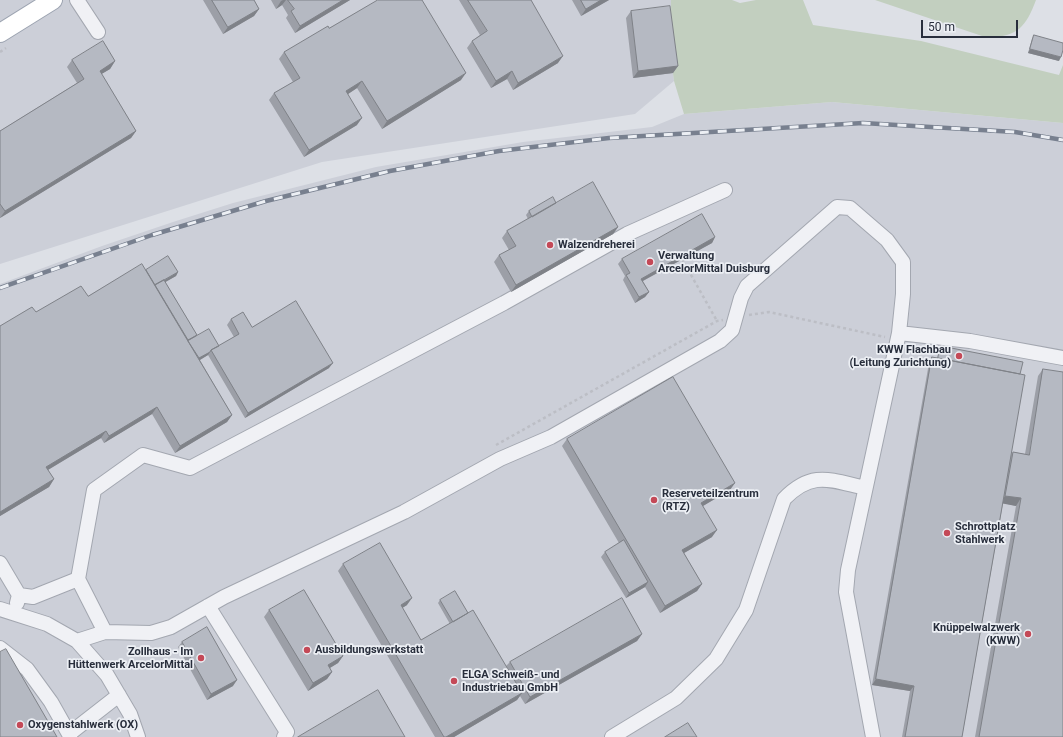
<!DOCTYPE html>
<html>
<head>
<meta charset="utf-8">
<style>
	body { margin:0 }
	#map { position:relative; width:1063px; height:737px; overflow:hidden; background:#dde0e6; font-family:Roboto,sans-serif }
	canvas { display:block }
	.scale { position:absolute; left:921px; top:20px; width:97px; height:18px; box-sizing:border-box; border:2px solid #282e3c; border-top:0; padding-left:5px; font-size:12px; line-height:14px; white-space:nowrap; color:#282e3c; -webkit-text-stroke:3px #eceff4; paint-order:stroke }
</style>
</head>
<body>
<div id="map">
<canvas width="1063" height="737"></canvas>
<div class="scale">50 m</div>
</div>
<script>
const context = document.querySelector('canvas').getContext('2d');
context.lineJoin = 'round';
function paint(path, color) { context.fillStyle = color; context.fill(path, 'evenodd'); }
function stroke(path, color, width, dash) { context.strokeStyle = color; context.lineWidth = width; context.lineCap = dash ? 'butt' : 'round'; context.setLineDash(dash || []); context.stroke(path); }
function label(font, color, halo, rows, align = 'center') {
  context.font = font + ' Roboto,sans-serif'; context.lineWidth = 3.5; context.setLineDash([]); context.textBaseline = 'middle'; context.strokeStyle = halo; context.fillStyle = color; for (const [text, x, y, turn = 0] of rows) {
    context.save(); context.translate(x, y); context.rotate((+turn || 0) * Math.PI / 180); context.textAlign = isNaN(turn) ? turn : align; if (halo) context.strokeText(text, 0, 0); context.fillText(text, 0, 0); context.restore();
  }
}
const built = new Path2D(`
	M0 0H671V59L674 81 635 114 322 162 0 264Z
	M832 102 1063 123V737H0V284L102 246 173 222 233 203 376 167 523 142 652 127 684 114Z`);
const green = new Path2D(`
	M671 0H732L740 3 756 0H803L813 25 921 41 1059 75 1063 65V123L832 102 684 114 674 81 671 59Z
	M875 0H1036C1026 27 1018 36 988 38Z`);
const path = new Path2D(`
	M0 52 6 48
	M682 259 717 321
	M749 315 769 312 885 337
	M496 445 717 321 723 320`);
const minor = new Path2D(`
	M77 0 98 32
	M899 333 970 341 1063 358
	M0 563 19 595 17 603
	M19 595 33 597 78 579
	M208 606 287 732 284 737
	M0 609 47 624 77 641 107 675 130 714 138 737
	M105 632 78 579 94 490 143 455 190 468 504 303 627 234 725 190
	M77 641 105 632 151 633 171 627 224 597 404 512 500 459 551 437 720 341 732 330 741 298 747 286 837 207 850 208 865 221 887 240 903 262V294L899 333 848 570 846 592 873 737
	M0 648 27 669 51 702 69 734
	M70 737 69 734 119 695
	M612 737 676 698 716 659 746 610 784 499C812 470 830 480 865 488`);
const major = new Path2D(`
	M0 33 53 0`);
const rail = new Path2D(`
	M0 288 152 235 266 201 390 171 499 151 609 138 863 123 1015 132 1063 140`);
const wall = new Path2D(`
	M203 0H254L259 9 254 16 223 34Z
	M271 0H350L295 33 286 18 288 15 282 5 276 9Z
	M459 0H531L558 63 513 90 507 79 491 88 467 48 472 41 480 35Z
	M572 0H609L581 16Z
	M631 11 678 66 673 73 633 78 626 18Z
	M329 28 461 80 382 129 357 88 348 94 357 125 304 157 269 100 274 93 293 82 279 59 284 52Z
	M1034 35 1059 61 1028 53 1032 39Z
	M72 60 115 61 110 69 101 74 136 131 131 138 0 218V131L77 83 67 67Z
	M556 203 618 227 613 234 511 292 494 262 499 255 509 250 502 238 507 231 528 219 526 215 529 211Z
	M715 237 712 243 643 281 649 292 645 297 635 303 623 280 625 276 618 264 622 259Z
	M146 270 178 272 176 276 165 282 197 335 196 337 219 346 234 337 227 325 231 319 252 327 329 368 245 418 208 355 200 360 232 415 227 422 175 453 152 414 104 443 101 438 48 470 54 479 49 487 0 516V326L36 312 88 296Z
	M941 346 1020 374 1011 455 1013 452 1025 454 1038 376 1043 369 1063 737H975L1016 506 1003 503 962 737H902L910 691 872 685 929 363 932 357 938 358 940 348Z
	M567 439 730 490 703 506 712 537 684 553 702 584 697 591 660 613 645 587 626 598 601 557 605 552 619 543 562 446Z
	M343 564 407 605 402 608 421 640 450 624 438 603 440 600 468 613 506 666 510 662 642 634 637 641 525 704 520 696 517 700 454 737H435L338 571Z
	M269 610 343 656 338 663 330 668 332 672 327 679 308 691 264 617Z
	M182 642 233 686 207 700 178 647Z`);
const shadedWall = new Path2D(`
	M283 0H286L282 5 276 9 281 1Z
	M343 0H350L295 33 300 26Z
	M601 0H609L581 16 586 9Z
	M259 9 254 16 223 34 228 27Z
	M1030 49 1061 57 1059 61 1028 53Z
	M563 56 558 63 513 90 518 83Z
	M115 61 110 69 95 78 100 71Z
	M678 66 673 73 633 78 638 71Z
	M512 71 507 79 491 88 496 81Z
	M466 73 461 80 382 129 387 121Z
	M362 81 357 88 342 98 346 91Z
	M362 118 357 125 304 157 309 150Z
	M136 131 131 138 0 218 5 211Z
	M618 227 613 234 511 292 516 285Z
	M715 237 712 243 637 284 641 279Z
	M178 272 176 276 155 288 154 287Z
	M649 292 645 297 635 303 639 297Z
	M210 352 208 355 193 364 195 360Z
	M333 363 329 368 245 418 248 413Z
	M157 407 152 414 104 443 109 436Z
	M232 415 227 422 175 453 180 446Z
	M106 431 101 438 41 474 46 467Z
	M54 479 49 487 0 516V512Z
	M735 483 730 490 696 510 701 503Z
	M1005 496 1021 498 1016 506 1000 503Z
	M717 530 712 537 677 557 682 550Z
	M648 582 645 587 626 598 629 593Z
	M702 584 697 591 660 613 665 606Z
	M412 598 407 605 396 612 401 605Z
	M642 634 637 641 525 704 530 697Z
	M343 656 338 663 323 672 328 665Z
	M332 672 327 679 308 691 313 683Z
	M876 679 914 686 910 691 872 685Z
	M237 680 233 686 207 700 211 694Z
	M522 693 517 700 454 737H446Z`);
const building = new Path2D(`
	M212 0H254L259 9 228 27Z
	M288 0H343L300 26 291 11 294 9Z
	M378 0H422L466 73 387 121 362 81 346 91 362 118 309 150 274 93 300 78 284 52 328 26 329 28Z
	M468 0H531L563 56 518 83 512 71 496 81 472 41 487 31Z
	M581 0H601L586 9Z
	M670 6 678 66 638 71 631 11Z
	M1034 35 1063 43V50L1061 57 1030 49Z
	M103 41 115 61 100 71 136 131 5 211 0 204V131L84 79 72 60Z
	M593 182 618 227 516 285 499 255 516 246 507 231Z
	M553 197 556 203 532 217 529 211Z
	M702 214 715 237 641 279 649 292 639 297 626 275 630 273 622 259Z
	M168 256 178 272 164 280 155 285 146 270Z
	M142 264 232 415 180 446 157 407 109 436 106 431 46 467 54 479 0 512V326L32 307 36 312 81 286 88 296Z
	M164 280 197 335 188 340 155 285Z
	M296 301 333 363 248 413 211 350 239 334 231 319 243 312 252 327Z
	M209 329 219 346 211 350 210 352 199 358 188 341Z
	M941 346 1023 362 1020 374 938 358Z
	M932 357 1025 375 962 737H905L914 686 876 679Z
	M1043 369 1063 372V737H979L1021 498 1005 496 1013 452 1029 455Z
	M673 377 735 483 701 503 717 530 682 550 702 584 665 606 567 439Z
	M624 540 648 582 629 593 605 552Z
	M380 543 412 598 401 605 421 640 473 610 522 693 446 737H444L343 564Z
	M304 590 343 656 328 665 332 672 313 683 269 610Z
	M455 591 468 613 453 622 440 600Z
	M622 598 642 634 530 697 510 662Z
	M207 627 237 680 211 694 182 642Z
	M6 649 57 737H0V652Z
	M378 690 405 737H298Z
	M688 723 697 737H665Z`);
const markers = [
	[550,245,4,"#c44957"],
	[650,262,4,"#c44957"],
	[959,356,4,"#c44957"],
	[654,500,4,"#c44957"],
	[947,533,4,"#c44957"],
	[1028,634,4,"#c44957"],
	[307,650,4,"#c44957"],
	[201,658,4,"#c44957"],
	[454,681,4,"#c44957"],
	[20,725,4,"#c44957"]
];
const poiNames = [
	["Walzendreherei",558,245],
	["Verwaltung",658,256],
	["ArcelorMittal Duisburg",658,269],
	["KWW Flachbau",951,350,"right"],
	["(Leitung Zurichtung)",951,363,"right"],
	["Reserveteilzentrum",662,494],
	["(RTZ)",662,507],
	["Schrottplatz",955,527],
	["Stahlwerk",955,540],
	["Knüppelwalzwerk",1020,628,"right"],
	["(KWW)",1020,641,"right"],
	["Ausbildungswerkstatt",315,650],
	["Zollhaus - Im",193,652,"right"],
	["Hüttenwerk ArcelorMittal",193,665,"right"],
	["ELGA Schweiß- und",462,675],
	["Industriebau GmbH",462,688],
	["Oxygenstahlwerk (OX)",28,725]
];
paint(built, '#cccfd8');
paint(green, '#c2cfbf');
stroke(minor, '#a3a7b0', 16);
stroke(major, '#9da4b1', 20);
stroke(path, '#bcbec5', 2.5, [3, 3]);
stroke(minor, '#f0f1f5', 14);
stroke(major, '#fff', 18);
stroke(rail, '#78808f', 4.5);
stroke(rail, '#eceff4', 3, [9]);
paint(wall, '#9c9fa7');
paint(shadedWall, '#7f8288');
paint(building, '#b5b9c2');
stroke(building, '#7f8288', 1);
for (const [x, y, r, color] of markers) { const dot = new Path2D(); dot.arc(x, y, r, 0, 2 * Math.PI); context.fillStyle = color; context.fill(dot); stroke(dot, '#eceff4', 1.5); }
label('bold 11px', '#282e3c', '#eceff4', poiNames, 'left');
</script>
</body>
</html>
